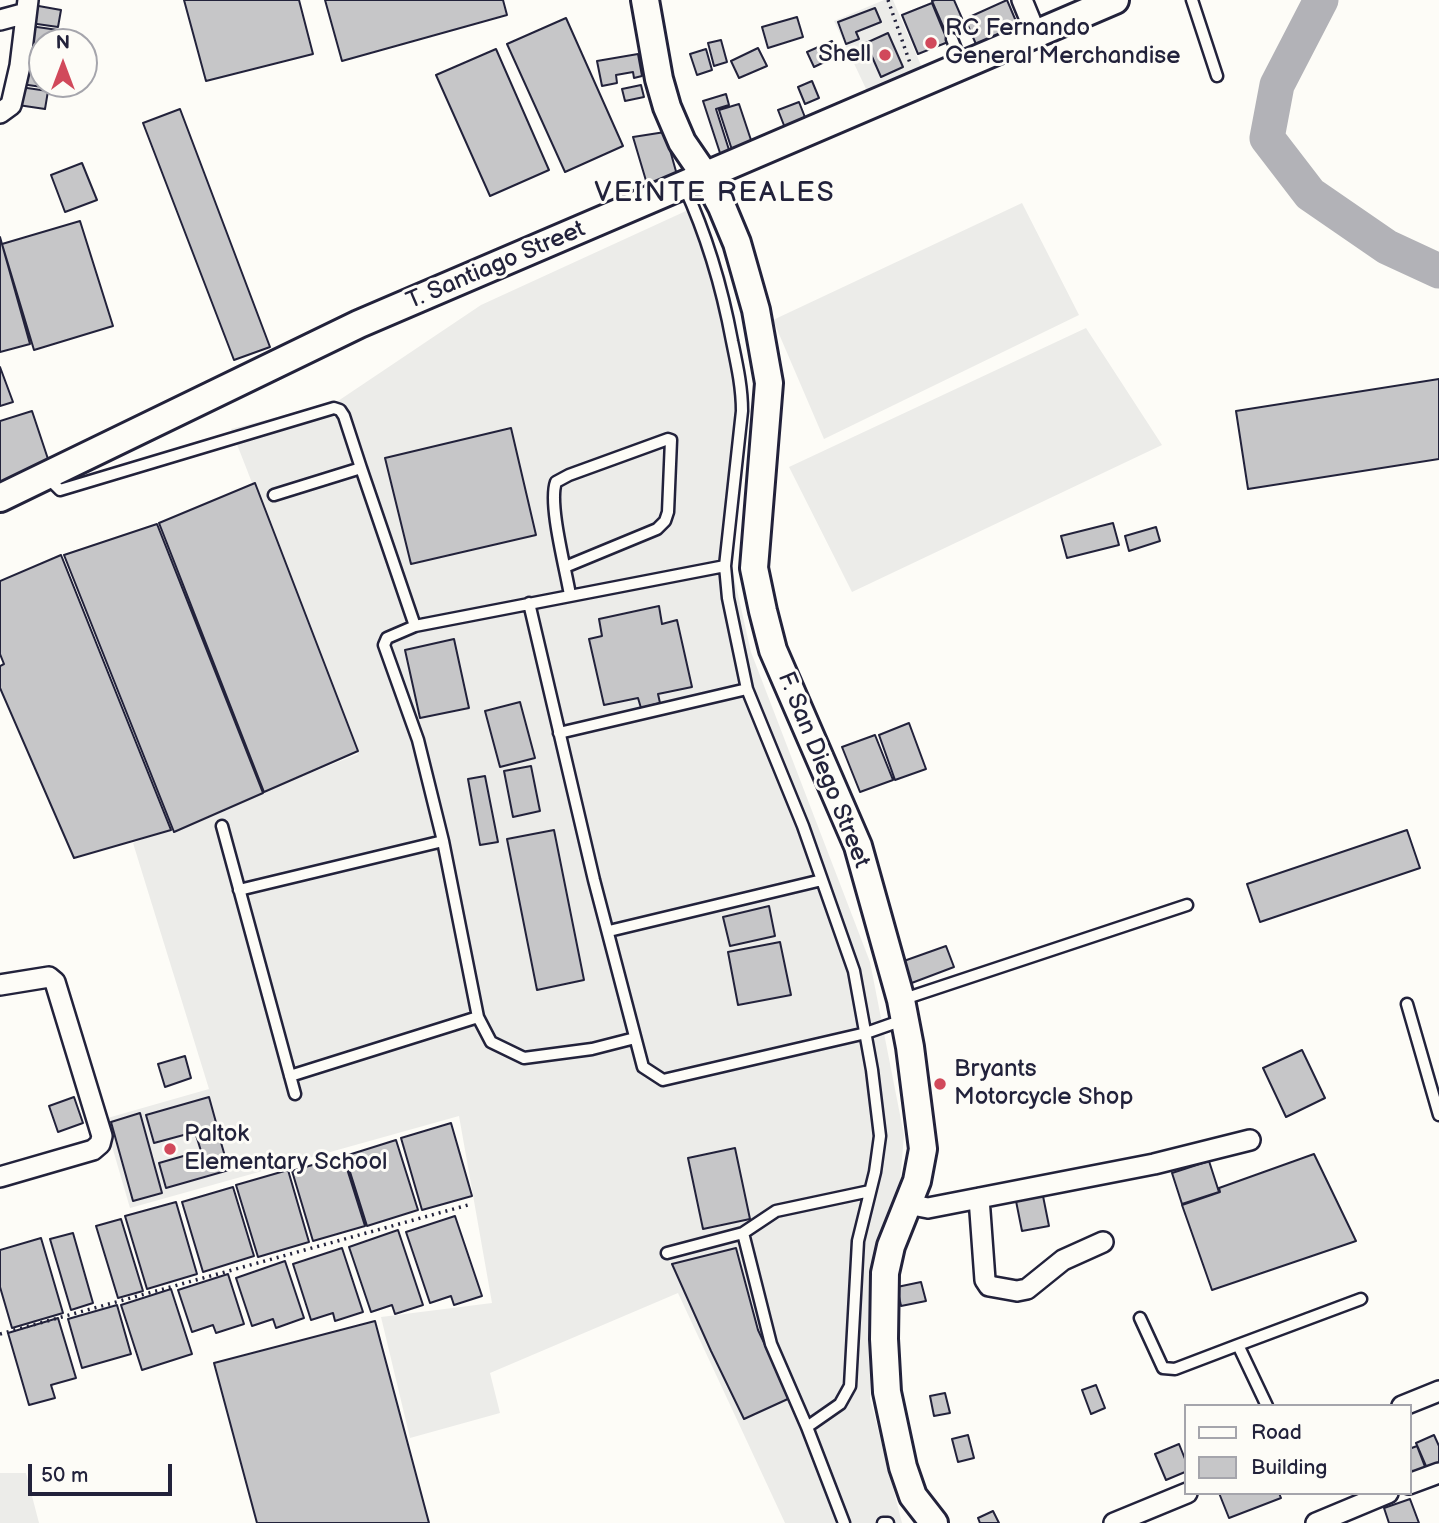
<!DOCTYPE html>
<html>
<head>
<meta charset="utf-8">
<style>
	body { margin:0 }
	#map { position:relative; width:1439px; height:1523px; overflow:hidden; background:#fdfcf7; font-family:"Balsamiq Sans",sans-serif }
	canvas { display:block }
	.legend { position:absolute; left:1184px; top:1404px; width:228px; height:91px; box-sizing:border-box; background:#fdfcf7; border:2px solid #a5a5ac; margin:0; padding:9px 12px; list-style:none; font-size:21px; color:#22223b }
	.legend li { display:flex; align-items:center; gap:14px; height:35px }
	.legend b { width:35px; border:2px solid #a5a5ac }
	.north { position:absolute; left:28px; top:28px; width:70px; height:70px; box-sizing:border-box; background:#fdfcf7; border:2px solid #a5a5ac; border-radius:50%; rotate:0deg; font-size:19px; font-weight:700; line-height:28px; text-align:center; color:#22223b }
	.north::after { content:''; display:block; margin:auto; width:24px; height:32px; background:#d1495b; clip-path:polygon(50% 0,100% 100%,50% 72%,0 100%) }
	.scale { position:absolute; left:28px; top:1464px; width:144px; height:32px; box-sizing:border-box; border:4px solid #22223b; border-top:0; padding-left:9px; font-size:21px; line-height:24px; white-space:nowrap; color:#22223b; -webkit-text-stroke:5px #fdfcf7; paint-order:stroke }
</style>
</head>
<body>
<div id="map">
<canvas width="1439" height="1523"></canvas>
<ul class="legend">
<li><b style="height:9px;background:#fdfcf7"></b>Road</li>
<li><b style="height:19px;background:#c6c6c8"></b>Building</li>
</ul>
<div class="north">N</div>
<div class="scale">50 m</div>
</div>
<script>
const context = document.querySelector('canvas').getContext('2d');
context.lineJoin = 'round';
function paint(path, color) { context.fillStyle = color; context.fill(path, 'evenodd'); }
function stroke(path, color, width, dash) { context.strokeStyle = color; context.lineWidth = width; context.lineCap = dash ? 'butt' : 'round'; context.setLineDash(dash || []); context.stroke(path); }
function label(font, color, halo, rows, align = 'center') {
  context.font = font + ' "Balsamiq Sans",sans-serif'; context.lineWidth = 6; context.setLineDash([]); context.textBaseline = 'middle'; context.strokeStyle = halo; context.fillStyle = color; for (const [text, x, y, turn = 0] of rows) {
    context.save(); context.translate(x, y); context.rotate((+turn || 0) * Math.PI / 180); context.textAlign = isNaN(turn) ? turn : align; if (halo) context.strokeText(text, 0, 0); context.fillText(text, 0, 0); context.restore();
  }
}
const built = new Path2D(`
	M884 0H893L923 70 867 91 834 21Z
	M1022 203 1079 315 824 439 773 320Z
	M699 205 726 278 749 395 732 568 751 652 870 962 904 1135 900 1183 872 1260 870 1398 902 1523H785L678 1293 490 1373 500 1413 410 1438 381 1317 492 1303 459 1116 130 1208 104 1119 209 1089 133 843 358 754 231 429 338 401 481 305Z
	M1086 328 1162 445 852 592 789 467Z
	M0 1473H26L39 1523H0Z`);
const river = new Path2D(`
	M1321 0 1277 85 1267 138 1310 194 1387 247 1439 271`);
const building = new Path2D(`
	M184 0H299L313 54 206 81Z
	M325 0H503L507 15 342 61Z
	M935 0H954L968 32 949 40 932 1Z
	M1007 0 1021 33 979 51 965 19Z
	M932 3 948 42 918 54 902 15Z
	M33 5 61 10 58 27 30 23Z
	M875 8 881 22 856 32 859 39 846 44 838 22Z
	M797 17 803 37 768 48 762 27Z
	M566 18 623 146 565 172 507 44Z
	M30 26 58 30 56 42H42V46L28 44Z
	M888 33 903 67 881 77 866 43Z
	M721 40 727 62 714 66 708 43Z
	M832 41 839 55 814 67 807 52Z
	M27 46 42 48V66L24 64Z
	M758 48 767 66 739 78 731 61Z
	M496 49 549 170 490 196 436 75Z
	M706 49 712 70 697 75 690 54Z
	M638 54 642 76 634 78 633 72 616 75 617 83 602 86 597 61Z
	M24 66 42 68V84H49V88L21 84Z
	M812 81 819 98 805 104 798 87Z
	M641 85 644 97 625 101 622 89Z
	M20 87 48 91 45 109 18 105Z
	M726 94 729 105 716 109 730 153 721 156 703 101Z
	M799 102 808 125 787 133 778 110Z
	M739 104 753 146 733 153 719 110Z
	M180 109 270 347 234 360 143 123Z
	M665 132 677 175 647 184 633 137Z
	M82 163 97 200 65 212 51 175Z
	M80 221 113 326 34 350 2 244Z
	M0 237 30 344 0 352Z
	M0 367 13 402 0 406Z
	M1439 379V459L1248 489 1236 411Z
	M32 411 50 465 0 482V421Z
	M511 428 536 535 411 564 385 458Z
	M255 483 358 751 264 792 159 523Z
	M1113 523 1119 545 1067 558 1061 536Z
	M157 524 263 793 174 832 64 555Z
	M1156 527 1160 541 1129 551 1125 536Z
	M61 555 171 830 74 858 0 688V666L4 664 0 654V581Z
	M659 606 662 624 677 620 692 687 658 694 660 703 641 708 638 698 604 705 589 639 602 636 599 619Z
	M454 639 469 708 420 718 405 650Z
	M520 702 535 758 500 767 485 711Z
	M909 723 926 769 895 780 879 735Z
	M875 735 893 780 860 792 842 747Z
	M531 766 540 811 513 817 504 771Z
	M485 776 498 842 480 845 468 779Z
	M554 830 584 980 537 990 507 839Z
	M1407 830 1420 868 1260 922 1247 884Z
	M769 906 775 936 730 946 723 917Z
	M780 942 791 995 738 1005 728 952Z
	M946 946 954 967 909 984 901 962Z
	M1302 1050 1325 1098 1286 1117 1263 1068Z
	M185 1056 191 1078 165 1087 158 1064Z
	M74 1097 83 1123 58 1132 49 1106Z
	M209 1097 217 1126 154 1143 146 1115Z
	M140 1113 162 1193 133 1201 111 1122Z
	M451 1123 472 1196 422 1210 401 1138Z
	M217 1129 229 1170 166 1188 159 1163 201 1151 196 1135Z
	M396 1140 418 1210 367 1226 345 1156Z
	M735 1148 750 1219 703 1229 688 1158Z
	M1314 1154 1356 1241 1212 1290 1182 1205 1220 1192 1219 1188Z
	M343 1156 365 1226 313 1241 292 1171Z
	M1209 1161 1219 1192 1182 1204 1172 1173Z
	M288 1170 309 1242 258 1257 236 1185Z
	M233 1187 254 1256 203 1272 182 1202Z
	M1043 1196 1049 1226 1022 1231 1016 1201Z
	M176 1202 197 1274 147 1289 125 1216Z
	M455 1216 482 1296 454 1305 451 1296 430 1303 406 1232Z
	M121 1219 143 1291 118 1298 96 1226Z
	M398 1230 423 1305 395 1314 392 1305 371 1312 349 1247Z
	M73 1233 93 1303 71 1310 50 1239Z
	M41 1238 63 1313 12 1328 0 1287V1250Z
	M342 1248 363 1312 335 1321 333 1313 311 1320 293 1264Z
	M736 1248 758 1330 790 1398 744 1419 711 1351 672 1264Z
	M285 1261 304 1318 276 1328 273 1319 252 1326 236 1278Z
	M228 1274 244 1324 216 1333 213 1325 192 1332 178 1290Z
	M921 1282 926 1301 901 1306 897 1287Z
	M171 1289 192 1354 142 1370 121 1305Z
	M117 1305 131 1354 82 1368 68 1319Z
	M58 1318 76 1378 51 1385 55 1398 29 1405 8 1333Z
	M375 1321 429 1523H257L214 1363Z
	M1096 1385 1105 1408 1091 1414 1082 1390Z
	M945 1393 950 1413 934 1416 930 1396Z
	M968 1435 974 1458 958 1462 952 1439Z
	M1434 1435 1439 1446V1469L1429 1473 1416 1443Z
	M1179 1444 1185 1459V1472L1166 1480 1155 1454Z
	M1417 1446 1427 1472 1414 1477 1409 1464V1449Z
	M1219 1493H1279L1281 1498 1229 1518Z
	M1410 1499 1419 1523H1389L1384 1508Z
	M993 1511 999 1523H980L978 1518Z`);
const path = new Path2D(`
	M888 0 910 63
	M0 1334 468 1205`);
const lane = new Path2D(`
	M1192 0 1217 76
	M952 39 962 64
	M684 186C707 236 722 287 732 341 737 365 742 387 742 411L725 566 728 598 747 689 803 826 854 971 872 1070 880 1136 875 1172 858 1241 850 1386 840 1404 807 1427
	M47 477 60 490 334 408 340 410 344 416 361 468
	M274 495 361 468 415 626 387 638 384 645 418 740 443 841 478 1017 491 1042 524 1058 592 1049 635 1038
	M565 567 657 529 665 521 668 512 671 440 668 439 569 475 556 482C548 504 566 570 570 595
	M529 603 594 880 643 1067 663 1080 866 1033 903 1020
	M415 626 725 566
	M559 733 747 689
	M222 826 295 1094
	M239 890 443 841
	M609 931 822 880
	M901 1000 1187 905
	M1407 1004 1439 1115
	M290 1076 478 1017
	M743 1233 771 1344 807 1427 844 1523
	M667 1253 743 1233 776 1211 870 1191
	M1140 1318 1163 1368 1175 1369 1238 1345 1267 1406
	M1238 1345 1361 1299
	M883 1523H888`);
const street = new Path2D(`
	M1022 0 1036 34
	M0 20 26 13
	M0 113 11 105 20 66 28 0
	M0 985 49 977 55 982 102 1136 100 1144 93 1150 0 1177
	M979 1198 985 1280 989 1286 1017 1291 1027 1289 1063 1260 1103 1242
	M907 1204 928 1208 1154 1164 1250 1140
	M1402 1406 1439 1391
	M1409 1484 1439 1473
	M1114 1523 1187 1493
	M1316 1523 1388 1493`);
const secondary = new Path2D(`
	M645 0 659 79 667 107 682 142 706 177 722 207 737 243 756 310 769 383 754 568 763 611 773 650 858 846 901 1000 910 1047 923 1149 917 1181 891 1246 885 1273 884 1339 887 1392 903 1467 913 1496 934 1523
	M0 498 359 324 1115 0`);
const markers = [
	[931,43,7,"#d1495b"],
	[885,55,7,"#d1495b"],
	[940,1084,7,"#d1495b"],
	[170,1149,7,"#d1495b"]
];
const poiNames = [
	["RC Fernando",945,29],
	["General Merchandise",945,57],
	["Shell",871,55,"right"],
	["Bryants",954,1070],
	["Motorcycle Shop",954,1098],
	["Paltok",184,1135],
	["Elementary School",184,1163]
];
const streetNames = [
	["T. Santiago Street",496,266,-23],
	["F. San Diego Street",823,770,68]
];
const quarterNames = [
	["VEINTE REALES",715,194]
];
paint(built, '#ecece9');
stroke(river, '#b2b2b7', 35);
paint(building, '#c6c6c8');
stroke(building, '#22223b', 2);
stroke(lane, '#22223b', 15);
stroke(street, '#22223b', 24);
stroke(secondary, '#22223b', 32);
stroke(path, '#22223b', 3.5, [2, 5]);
stroke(lane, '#fdfcf7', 10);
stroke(street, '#fdfcf7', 19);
stroke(secondary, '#fdfcf7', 26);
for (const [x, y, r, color] of markers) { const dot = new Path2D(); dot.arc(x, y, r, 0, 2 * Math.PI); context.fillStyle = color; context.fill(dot); stroke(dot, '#fdfcf7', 2.5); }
label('24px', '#22223b', '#fdfcf7', poiNames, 'left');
label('24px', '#22223b', '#fdfcf7', streetNames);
context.letterSpacing = '2px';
label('28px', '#22223b', '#fdfcf7', quarterNames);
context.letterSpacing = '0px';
</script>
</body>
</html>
